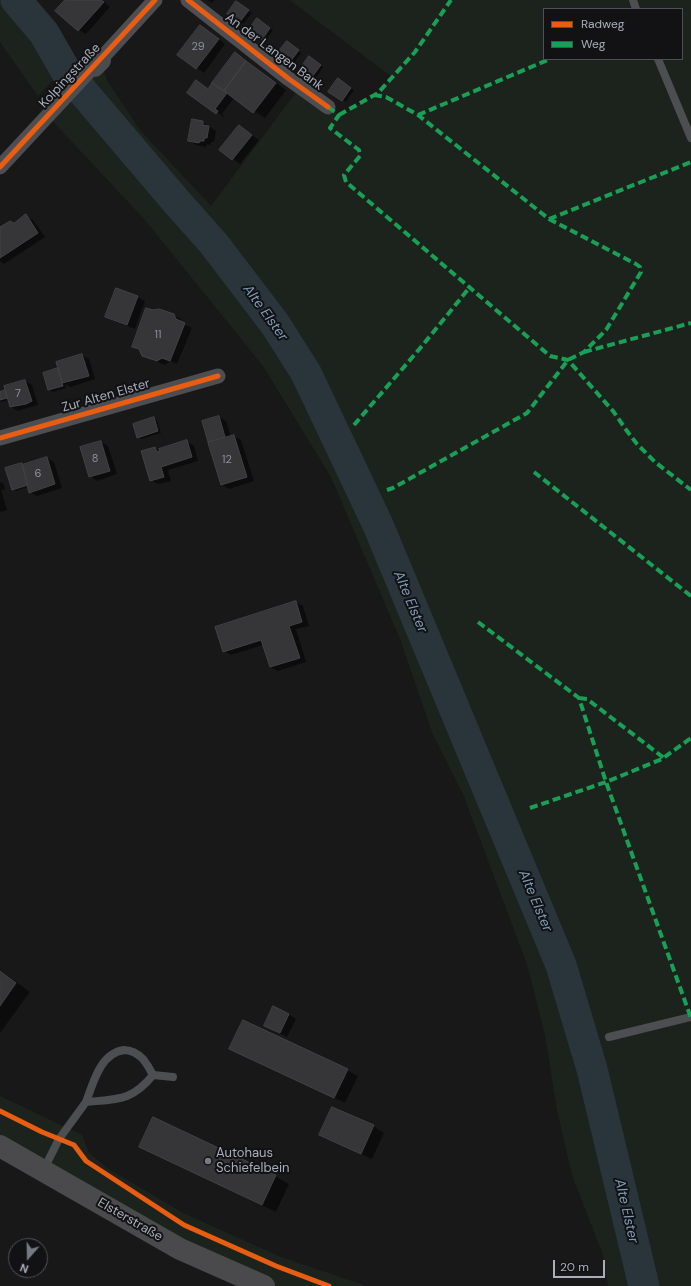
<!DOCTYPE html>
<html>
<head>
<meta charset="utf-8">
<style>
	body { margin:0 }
	#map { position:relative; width:691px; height:1286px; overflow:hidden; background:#181819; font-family:"DM Sans",sans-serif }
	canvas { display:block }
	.legend { position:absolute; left:543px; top:8px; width:140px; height:52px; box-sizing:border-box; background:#121215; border:1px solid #4e5057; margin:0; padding:5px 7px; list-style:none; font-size:12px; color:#a9aeba }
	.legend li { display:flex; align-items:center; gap:8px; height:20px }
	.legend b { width:20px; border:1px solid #4e5057 }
	.north { position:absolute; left:8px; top:1238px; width:40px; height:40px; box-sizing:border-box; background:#121215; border:1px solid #4e5057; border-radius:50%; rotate:200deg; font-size:11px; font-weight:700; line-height:16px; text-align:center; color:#a9aeba }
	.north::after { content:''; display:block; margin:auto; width:14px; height:18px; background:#767a82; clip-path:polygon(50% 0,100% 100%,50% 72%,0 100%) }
	.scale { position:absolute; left:553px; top:1260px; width:52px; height:18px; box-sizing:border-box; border:2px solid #a9aeba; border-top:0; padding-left:5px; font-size:12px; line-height:14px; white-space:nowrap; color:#a9aeba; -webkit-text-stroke:3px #121215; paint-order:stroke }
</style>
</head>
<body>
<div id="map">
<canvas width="691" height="1286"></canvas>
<ul class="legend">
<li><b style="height:5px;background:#e95d12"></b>Radweg</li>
<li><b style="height:5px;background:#1a9f57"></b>Weg</li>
</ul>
<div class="north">N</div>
<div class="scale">20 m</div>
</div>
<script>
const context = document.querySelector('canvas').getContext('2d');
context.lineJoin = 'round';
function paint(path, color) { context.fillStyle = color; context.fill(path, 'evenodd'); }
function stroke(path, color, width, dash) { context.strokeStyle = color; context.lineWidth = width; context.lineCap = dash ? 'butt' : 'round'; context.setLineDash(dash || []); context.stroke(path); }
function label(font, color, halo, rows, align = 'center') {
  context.font = font + ' "DM Sans",sans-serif'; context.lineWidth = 4; context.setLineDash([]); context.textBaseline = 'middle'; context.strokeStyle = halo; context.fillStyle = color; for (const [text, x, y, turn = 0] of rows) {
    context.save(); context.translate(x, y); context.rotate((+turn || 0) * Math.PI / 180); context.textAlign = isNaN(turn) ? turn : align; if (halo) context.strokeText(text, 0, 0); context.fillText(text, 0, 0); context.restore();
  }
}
const green = new Path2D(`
	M0 0H16L19 2 62 71 38 96 0 42Z
	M292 0H691V1286H608L603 1255 572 1175 557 1110 545 1035 527 964 463 794 432 732 400 639 331 477 263 366 145 220 48 116 100 61 108 82 140 130 211 206 300 87 340 115 378 93 392 77 291 1ZM544 9H682V59H544Z
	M0 1096 82 1135 89 1153 107 1168 183 1213 281 1257 367 1286H269L0 1144Z`);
const shadow = new Path2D(`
	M66 0H102L110 7 86 34 79 30 57 11Z
	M207 0H215L212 3Z
	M240 4 252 13 243 24 228 14Z
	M260 22 273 30 265 41 262 39Z
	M207 30 225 44 204 73 179 55Z
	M290 44 301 53 294 63 290 61Z
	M235 54 286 90 265 118 234 98 222 114 225 116 224 117 188 92 208 89Z
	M312 59 323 67 316 78 313 76Z
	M341 81 354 90 346 102 330 91Z
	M203 122 216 131 214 142H211V145L207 144 206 147 196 145 189 141Z
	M239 126 259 140 240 164 221 150Z
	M26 216 33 220 45 237 4 264 0 261V229L14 224Z
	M137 297 145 301 135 329 114 321 107 317Z
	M173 315 181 319 182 323 192 328 177 364 170 361 165 365 150 359 143 355 141 351 133 346Z
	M82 355 89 359 95 379 71 387 65 384 66 388 53 392 49 390Z
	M25 381 32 385 38 405 18 411 11 407 9 400 0 402V393Z
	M219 417 226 421 231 437 234 436 241 440 254 481 229 489 222 485 203 422Z
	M154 418 157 420 161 433 141 439 138 437Z
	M186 441 194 446 198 461 168 470 171 481 158 484 151 480 155 448 161 452Z
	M101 442 108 446 117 474 97 481 90 476Z
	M47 458 54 462 62 488 37 496 29 492 28 487 16 491 13 489 23 465Z
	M0 482 4 484 5 489 1 490 7 510 0 512Z
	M296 602 303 606 309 626 296 629 306 662 278 671 270 667 263 645 231 655 224 651Z
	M0 970 30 992 0 1033Z
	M288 1014 296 1019 287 1037 265 1026Z
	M241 1054 347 1070 358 1076 345 1103Z
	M373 1126 384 1133 372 1159 321 1135Z
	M141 1147 275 1176 289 1184 276 1212 155 1155Z`);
const river = new Path2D(`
	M16 0 44 33 67 73 175 200 214 244 275 324 306 373 378 525 561 965 592 1069 644 1286`);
const building = new Path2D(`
	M65 0H101L104 2 78 31 55 11Z
	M236 1 249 10 239 23 227 14Z
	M257 18 270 28 262 40 248 31Z
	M200 25 219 39 196 69 177 55Z
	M287 41 299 50 290 62 278 52Z
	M235 52 246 61 224 91 212 83Z
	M309 56 321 65 312 77 300 69Z
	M246 61 276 83 253 113 224 91Z
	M338 78 351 88 342 101 328 92Z
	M196 80 208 89 212 83 227 93 215 109 218 111 216 114 187 93Z
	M192 119 203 121V125L209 126 207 138H204V141H200L199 143 188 141Z
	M239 125 252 135 232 160 219 150Z
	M26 214 38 233 0 258V227L10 221 14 223Z
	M116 288 138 296 127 325 105 317Z
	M146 308 153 310 159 309 174 314 176 319 185 323 170 361 162 358 157 361 142 356 139 349 132 347Z
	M82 354 89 376 62 383 56 362Z
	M58 368 63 386 48 390 43 373Z
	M25 380 32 401 26 404 10 407 4 386Z
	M5 390 7 398 0 400V392Z
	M219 416 225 437 208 442 202 421Z
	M154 417 158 431 137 438 133 424Z
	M234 435 247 477 221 485 208 443Z
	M187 440 192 457 161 467 164 477 150 481 141 451 155 447 157 452 160 451 159 449Z
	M101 441 110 471 89 477 80 447Z
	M47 457 55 484 29 493 22 465Z
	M22 463 28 485 12 490 5 468Z
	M296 601 302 622 289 626 300 658 270 667 261 640 223 652 215 627Z
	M0 971 16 983 0 1006Z
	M273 1006 289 1014 280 1033 264 1026Z
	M243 1020 348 1069 334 1098 229 1049Z
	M332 1107 374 1125 361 1154 319 1135Z
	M153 1117 276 1175 262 1205 139 1147Z`);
const lane = new Path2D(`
	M633 0 636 9
	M658 59 691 138
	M609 1037 691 1017
	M86 1102C93 1084 100 1053 124 1050 131 1050 138 1054 143 1059 147 1064 150 1069 153 1075
	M44 1169 59 1139 86 1102C118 1099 132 1101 153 1075L173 1077`);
const street = new Path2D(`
	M188 0 289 79 328 107
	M100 60 155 0
	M0 167 94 66
	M0 438 218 376`);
const secondary = new Path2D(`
	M94 66 100 60`);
const primary = new Path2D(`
	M0 1146 180 1249 264 1286`);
const quiet = new Path2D(`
	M374 95 386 97 418 115 549 219 636 264 640 267 641 272 606 330 584 352 568 360 527 413 393 488 387 490
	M328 107 339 115 330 128 359 150 360 156 344 175 346 182 550 356 568 360 613 411 627 431 637 444 655 462 691 490
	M339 115 378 93 415 52 451 0
	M418 115 550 59
	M549 219 691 162
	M584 352 691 323
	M354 425 422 346 470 287
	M534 472 691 596
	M478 622 579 698 606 782 691 1018
	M579 698 587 699 664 758
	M530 808 606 782 662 759 691 738`);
const cycleway = new Path2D(`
	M188 0 289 79 328 107
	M0 167 155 0
	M0 438 218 376
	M0 1111 42 1132 74 1145 86 1161 184 1225 276 1266 329 1286`);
const markers = [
	[208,1161,4,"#767a82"]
];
const numberNames = [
	["29",198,47],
	["11",158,335],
	["7",18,394],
	["8",95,459],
	["12",227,460],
	["6",38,474]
];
const streetNames = [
	["An der Langen Bank",274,52,37],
	["Kolpingstraße",70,76,-47],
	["Zur Alten Elster",106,396,-16],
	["Elsterstraße",130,1220,30]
];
const poiNames = [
	["Autohaus",216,1154],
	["Schiefelbein",216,1169]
];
const waterNames = [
	["Alte Elster",265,313,54],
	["Alte Elster",410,602,67],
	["Alte Elster",535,901,67],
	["Alte Elster",626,1211,77]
];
paint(green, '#1c231d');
paint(shadow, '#0007');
stroke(river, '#2a343b', 31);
paint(building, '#363638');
stroke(building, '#414245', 1);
stroke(lane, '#4c4e52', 8);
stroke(street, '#4c4e52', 15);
stroke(secondary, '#4b4c50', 22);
stroke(primary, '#4a4a4d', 22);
stroke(quiet, '#1a9f57', 4, [8, 4]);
stroke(cycleway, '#e95d12', 5);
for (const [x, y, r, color] of markers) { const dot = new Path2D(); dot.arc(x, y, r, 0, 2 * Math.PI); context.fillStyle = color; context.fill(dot); stroke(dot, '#121215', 1.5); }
label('11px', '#8c909a', null, numberNames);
label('13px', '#a9aeba', '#121215', streetNames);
label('13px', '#a9aeba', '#121215', poiNames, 'left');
label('italic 14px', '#7e9db7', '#121215', waterNames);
</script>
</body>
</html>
